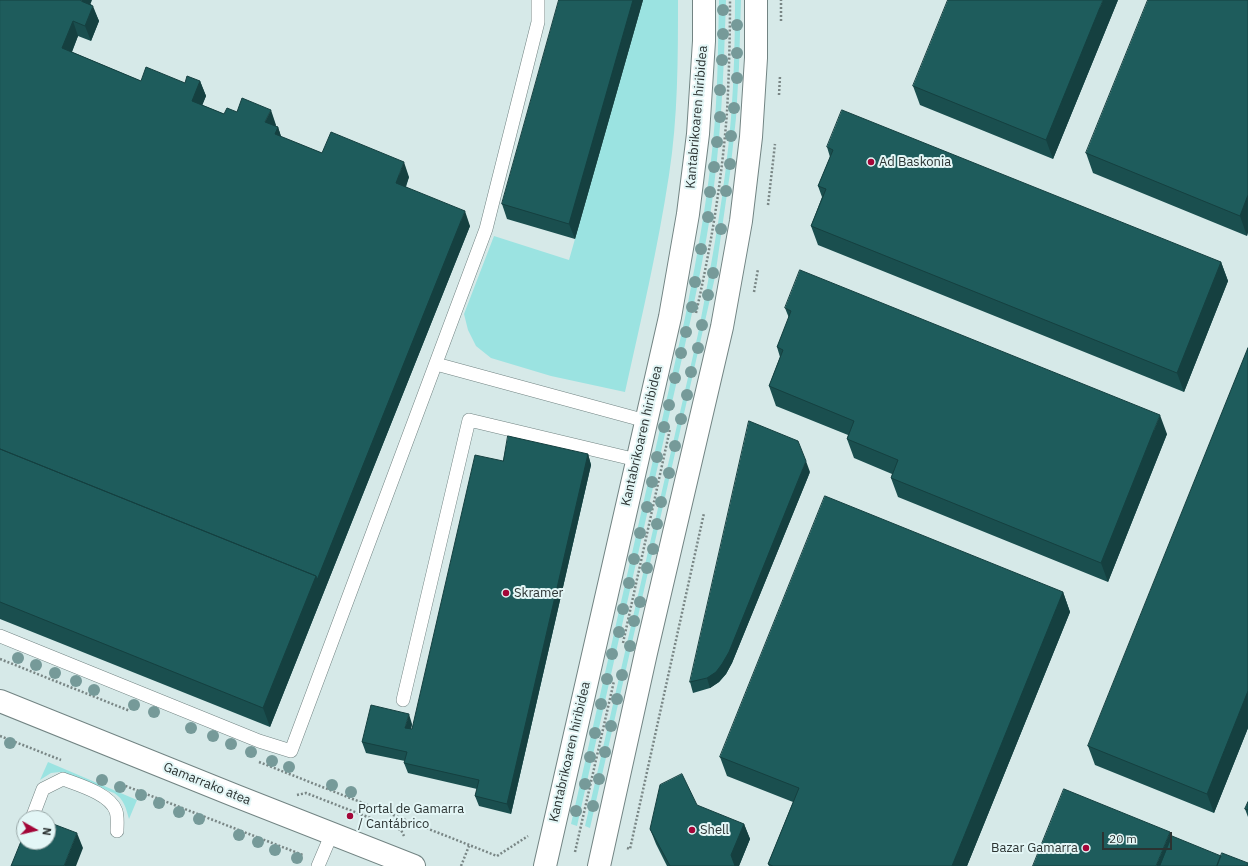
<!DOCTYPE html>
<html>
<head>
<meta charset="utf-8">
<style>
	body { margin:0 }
	#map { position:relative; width:1248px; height:866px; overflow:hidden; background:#d6e9e8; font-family:"IBM Plex Sans",sans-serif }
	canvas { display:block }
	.north { position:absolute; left:16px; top:810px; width:40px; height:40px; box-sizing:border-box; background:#e3f6f6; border:1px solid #99a8a8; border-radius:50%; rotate:98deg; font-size:11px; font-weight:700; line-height:16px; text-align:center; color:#2b3332 }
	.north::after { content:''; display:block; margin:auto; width:14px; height:18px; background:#a30638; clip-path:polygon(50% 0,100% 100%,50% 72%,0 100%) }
	.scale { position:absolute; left:1102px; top:832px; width:70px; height:18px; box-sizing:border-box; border:2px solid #2b3332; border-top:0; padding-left:5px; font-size:12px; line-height:14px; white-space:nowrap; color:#2b3332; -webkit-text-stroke:3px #e3f6f6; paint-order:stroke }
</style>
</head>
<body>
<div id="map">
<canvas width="1248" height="866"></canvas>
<div class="north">N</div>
<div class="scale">20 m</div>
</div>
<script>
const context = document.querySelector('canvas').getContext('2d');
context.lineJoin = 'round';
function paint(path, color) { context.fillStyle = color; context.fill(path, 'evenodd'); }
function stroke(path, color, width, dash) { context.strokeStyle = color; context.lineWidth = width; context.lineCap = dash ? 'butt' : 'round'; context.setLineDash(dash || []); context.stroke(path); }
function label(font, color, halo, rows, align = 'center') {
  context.font = font + ' "IBM Plex Sans",sans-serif'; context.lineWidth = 4; context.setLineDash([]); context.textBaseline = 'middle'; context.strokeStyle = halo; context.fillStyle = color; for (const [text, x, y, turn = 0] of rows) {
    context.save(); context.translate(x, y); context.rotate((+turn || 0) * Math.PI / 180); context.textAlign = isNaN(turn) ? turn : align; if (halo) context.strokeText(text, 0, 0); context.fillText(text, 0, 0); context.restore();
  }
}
const green = new Path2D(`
	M643 0H678C678 58 678 118 669 175 658 248 641 320 625 392L551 376 491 358 476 346 468 330 464 314 494 236 569 260Z
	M719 0H726C724 62 722 124 714 186 709 230 700 274 691 318L577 826 571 824 685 318C698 252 710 186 715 119 718 80 718 40 719 0Z
	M735 0H741L739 67 736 118 730 173 715 277 590 828 585 826 698 334C712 262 725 191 731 118 734 79 735 39 735 0Z
	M48 762 137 800 129 819C126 808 124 799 114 793L60 772 51 773 40 780Z`);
const path = new Path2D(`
	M781 21V0
	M779 95 780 76
	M768 205 775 144
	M754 292 758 269
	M696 313C711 247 722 179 727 112 729 75 730 37 730 0
	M623 643 670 429
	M0 659 130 711
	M0 736 61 760
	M259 762 497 856 528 836
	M118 783 303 855
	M297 795 306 793 401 830 404 836
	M627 848 630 849 704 513
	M575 852 614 681
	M461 866 469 846`);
const service = new Path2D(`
	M436 364 646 421
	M0 636 259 741 291 751 486 229 538 22V0
	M403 700 469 420 637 460
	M32 818 43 789 63 779C79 785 110 794 116 811 118 817 117 825 117 831
	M318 866 332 833`);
const primary = new Path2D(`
	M0 701 236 796 414 866
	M545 866 670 317 688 214 698 134 704 41V0
	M599 866 646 653 722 327 741 221 751 137 756 58V0`);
const trees = [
	[723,10],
	[737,25],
	[723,34],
	[737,53],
	[722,60],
	[737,78],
	[720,90],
	[734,108],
	[720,117],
	[731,136],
	[717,142],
	[730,164],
	[714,167],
	[726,191],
	[710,192],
	[708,217],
	[721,229],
	[701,249],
	[713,273],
	[695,282],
	[708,295],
	[692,307],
	[702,325],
	[686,332],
	[698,348],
	[681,353],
	[691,372],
	[675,378],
	[687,395],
	[669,405],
	[681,419],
	[664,427],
	[675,446],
	[657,457],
	[669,473],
	[652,482],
	[661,502],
	[647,507],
	[657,524],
	[640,533],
	[653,549],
	[634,559],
	[647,568],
	[629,583],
	[640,602],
	[623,609],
	[634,621],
	[619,632],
	[630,646],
	[612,654],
	[18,658],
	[36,665],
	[55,673],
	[622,675],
	[607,679],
	[76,681],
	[94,690],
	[617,699],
	[601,704],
	[134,705],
	[154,712],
	[611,726],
	[191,728],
	[595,733],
	[213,736],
	[10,743],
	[231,744],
	[251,752],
	[605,752],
	[590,757],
	[272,761],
	[289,767],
	[599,779],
	[102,780],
	[585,784],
	[332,785],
	[120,787],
	[351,792],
	[141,795],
	[159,803],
	[593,806],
	[576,811],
	[179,812],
	[199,819],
	[239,835],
	[258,842],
	[275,850],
	[297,858]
];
const wall = new Path2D(`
	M0 0 91 4 99 21 91 41 78 36 72 52 141 81 185 83 200 81 206 96 202 105 224 114 237 112 276 125 275 126 278 127 281 137 322 153 409 177 406 187 470 226 270 727 0 619Z
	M559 0H643L575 239 507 219 502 204Z
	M1118 0 1053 159 920 105 913 86Z
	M1248 0V232L1247 236 1093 173 1086 153Z
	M827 147 1221 262 1228 281 1184 392 818 245 811 226 822 197 818 186 830 157Z
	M785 308 1167 434 1108 582 898 497 891 478 892 474 854 458 847 439 848 435 776 406 769 386 780 357 777 347 789 318Z
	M1248 348V728L1214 813 1095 765 1088 746Z
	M588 454 591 465 511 814 479 806 475 796 477 789 408 773 404 763 405 761 366 753 362 742 412 724 411 729H412L503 461Z
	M810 472 732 663 726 674 719 682 710 688 693 693 690 682Z
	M1063 592 1070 612 967 866H769L768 864 793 802 727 776 720 757Z
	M1248 802V817L1245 809Z
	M744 824 750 839 739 866H667L656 844 650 829Z`);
const shadedWall = new Path2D(`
	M81 0H92L86 16Z
	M633 0H643L575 239 569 224Z
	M1103 0H1118L1053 159 1046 140Z
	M93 6 99 21 91 41 85 26Z
	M73 21 78 36 67 64 62 48Z
	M200 81 206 96 198 116 192 101Z
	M271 110 276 125 271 137 265 122Z
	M278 127 283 142 275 134Z
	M404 162 409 177 401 198 396 183Z
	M1248 195V232L1247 236 1240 216Z
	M465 211 470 226 270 727 263 708 316 576Z
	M1221 262 1228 281 1184 392 1177 373Z
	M1160 415 1167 434 1108 582 1101 563Z
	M588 454 591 465 511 814 507 804Z
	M806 461 810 472 732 663 726 674 719 682 710 688 707 678Z
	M1063 592 1070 612 967 866H952Z
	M1248 691V728L1214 813 1207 794Z
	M409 714 412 724 409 738 405 728Z
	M744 824 750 839 739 866H735L731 855Z
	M1170 832 1177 851 1171 866H1156Z
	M77 833 83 848 76 866H64Z`);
const building = new Path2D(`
	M0 0H81V1L93 6 85 26 73 21 62 48 141 81 146 67 185 83 187 76 200 81 192 101 224 114 227 108 237 112 242 98 271 110 265 122 278 127 275 134 322 153 331 132 404 162 396 183 465 211 317 580 316 576 0 449Z
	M559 0H633L569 224 502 204Z
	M948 0H1103L1046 140 913 86Z
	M1148 0H1248V195L1240 216 1086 153Z
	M842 110 1221 262 1177 373 811 226 826 189 818 186 833 150 827 147Z
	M800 270 1160 415 1101 563 891 478 898 460 847 439 854 421 769 386 783 350 777 347 791 311 785 308Z
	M1248 348V691L1207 794 1088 746Z
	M749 421 798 441 806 461 729 652 722 664 716 672 707 678 690 682Z
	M508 436 588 454 507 804 475 796 479 780 404 763 407 752 362 742 371 705 409 714 405 728 412 729 475 455 503 461Z
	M0 449 316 576 263 708 0 602Z
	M825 496 1063 592 952 866H773L768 864 799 788 720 757Z
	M682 774 697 805 744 824 731 855 735 866H670L650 829 660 785Z
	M1064 789 1170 832 1156 866H1033Z
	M1248 802V810L1245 809Z
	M31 815 38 818H30Z
	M48 822 77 833 64 866H11L24 834V842H48Z
	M1172 836 1221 856 1217 866H1160Z
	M1222 853 1248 863V866H1217Z`);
const markers = [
	[871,162,4,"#a30638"],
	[506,593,4,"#a30638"],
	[350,816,4,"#a30638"],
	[692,830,4,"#a30638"],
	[1086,848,4,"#a30638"]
];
const streetNames = [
	["Kantabrikoaren hiribidea",697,117,-85],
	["Kantabrikoaren hiribidea",642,436,-77],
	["Kantabrikoaren hiribidea",570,752,-77],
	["Gamarrako atea",207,784,22]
];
const poiNames = [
	["Ad Baskonia",879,162],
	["Skramer",514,593],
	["Portal de Gamarra",358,809],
	["/ Cantábrico",358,824],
	["Shell",700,830],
	["Bazar Gamarra",1078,848,"right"]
];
paint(green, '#9be3e1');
stroke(service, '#728483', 14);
stroke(primary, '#728483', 24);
stroke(path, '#798685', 2.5, [2, 2]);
stroke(service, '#fff', 13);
stroke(primary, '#fff', 22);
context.fillStyle = '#769a99';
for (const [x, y] of trees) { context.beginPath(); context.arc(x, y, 6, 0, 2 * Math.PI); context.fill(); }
paint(wall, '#1a4f4f');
paint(shadedWall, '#154040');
paint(building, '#1e5c5c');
stroke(building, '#154040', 1);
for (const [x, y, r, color] of markers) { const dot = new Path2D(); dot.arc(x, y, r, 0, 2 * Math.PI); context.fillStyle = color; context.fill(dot); stroke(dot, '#e3f6f6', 1.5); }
label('13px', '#2b3332', '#e3f6f6', streetNames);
label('13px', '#2b3332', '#e3f6f6', poiNames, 'left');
</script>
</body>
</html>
